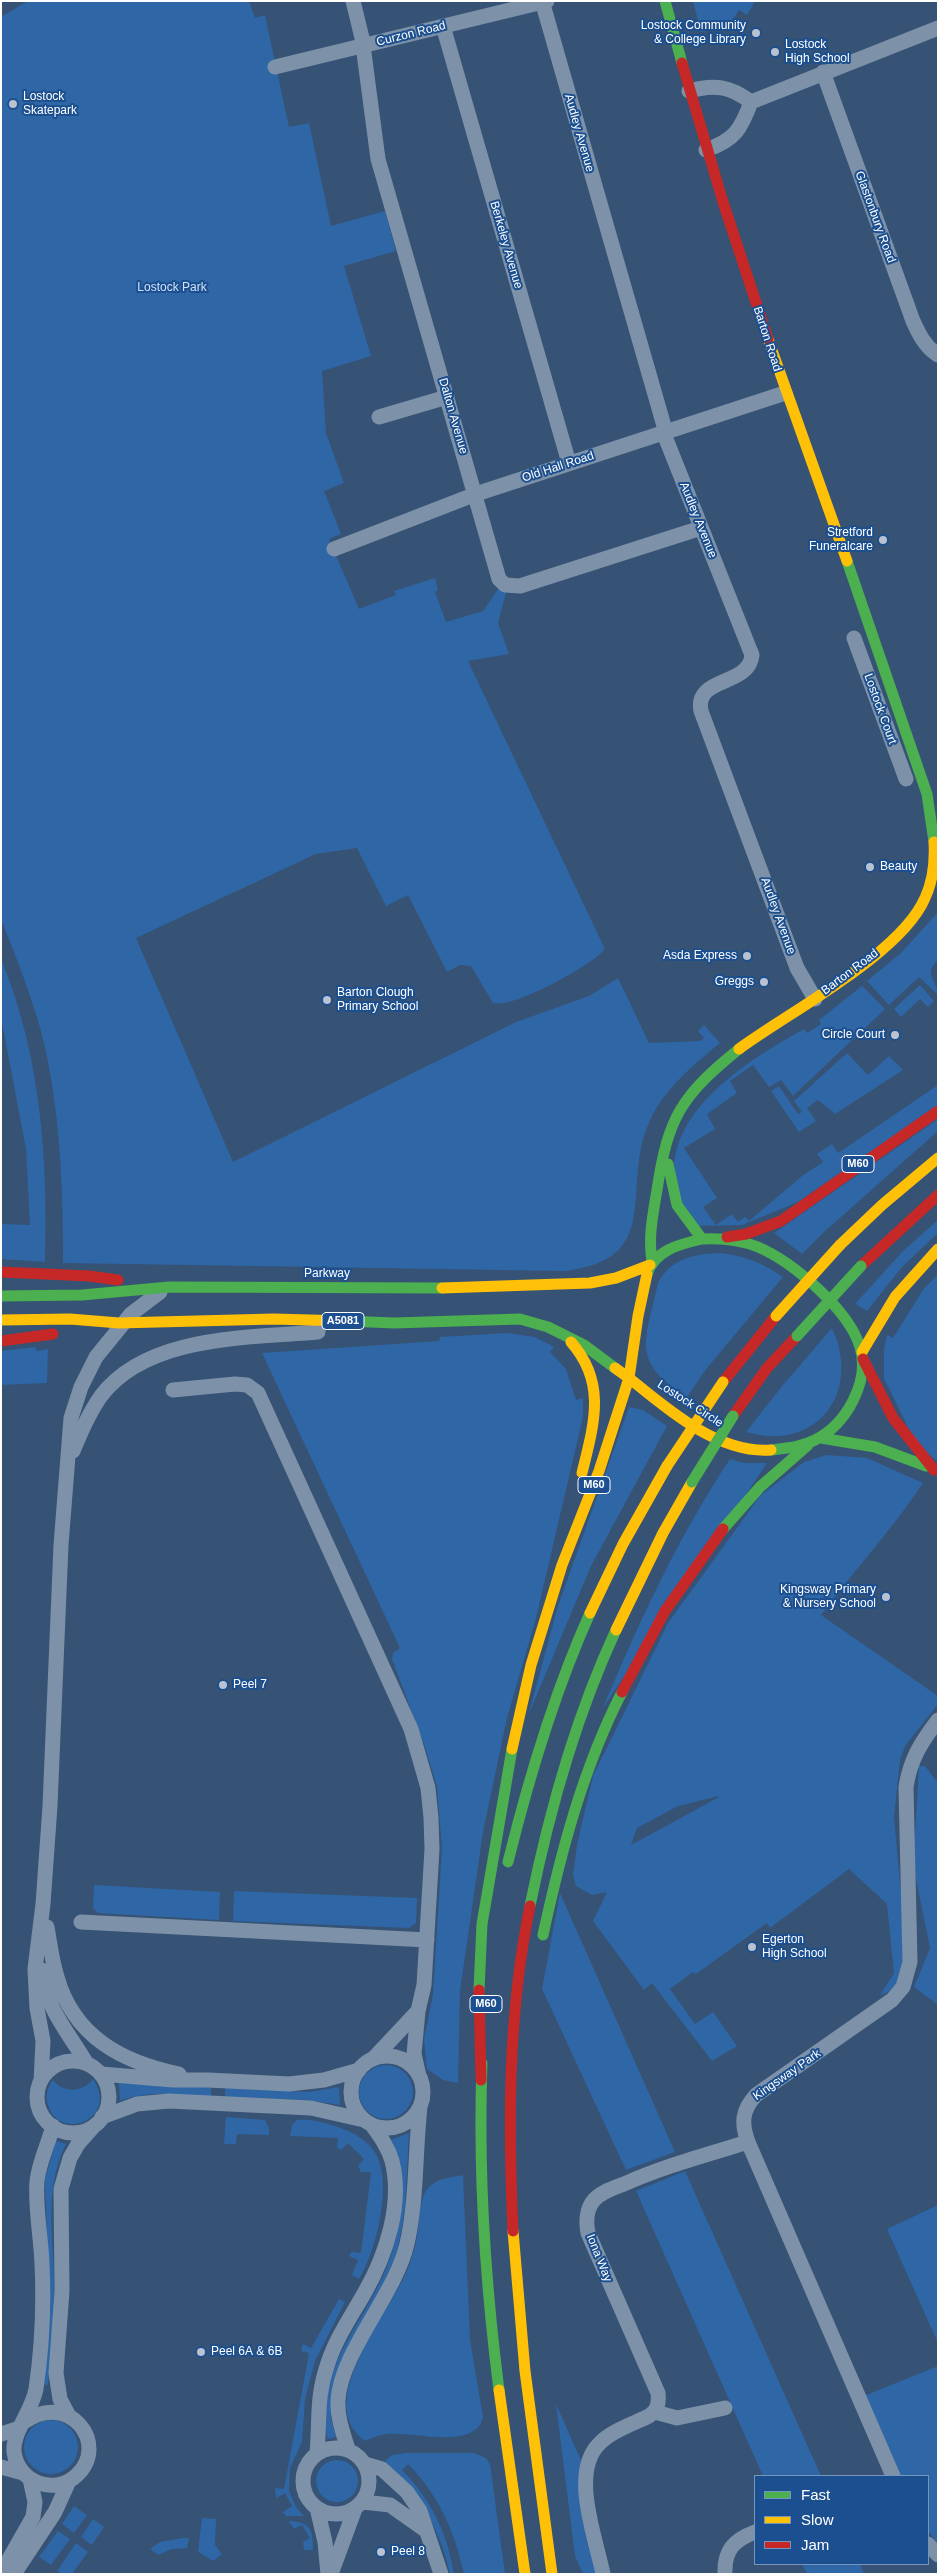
<!DOCTYPE html>
<html>
<head>
<meta charset="utf-8">
<style>
	body { margin:0 }
	#map { position:relative; width:939px; height:2575px; overflow:hidden; background:#365274; font-family:Helvetica,sans-serif }
	canvas { display:block }
	.frame { position:absolute; inset:0; border:2px solid #fff; pointer-events:none }
	.legend { position:absolute; left:754px; top:2475px; width:175px; height:90px; box-sizing:border-box; background:#1b4f8f; border:1px solid #7695bc; margin:0; padding:6px 9px; list-style:none; font-size:15px; color:#fff }
	.legend li { display:flex; align-items:center; gap:10px; height:25px }
	.legend b { width:25px; border:1px solid #7695bc }
</style>
</head>
<body>
<div id="map">
<canvas width="939" height="2575"></canvas>
<div class="frame"></div>
<ul class="legend">
<li><b style="height:6px;background:#4caf50"></b>Fast</li>
<li><b style="height:6px;background:#ffc107"></b>Slow</li>
<li><b style="height:6px;background:#c62828"></b>Jam</li>
</ul>
</div>
<script>
const context = document.querySelector('canvas').getContext('2d');
context.lineJoin = 'round';
function paint(path, color) { context.fillStyle = color; context.fill(path, 'evenodd'); }
function stroke(path, color, width, dash) { context.strokeStyle = color; context.lineWidth = width; context.lineCap = dash ? 'butt' : 'round'; context.setLineDash(dash || []); context.stroke(path); }
function label(font, color, halo, rows, align = 'center') {
  context.font = font + ' Helvetica,sans-serif'; context.lineWidth = 4; context.setLineDash([]); context.textBaseline = 'middle'; context.strokeStyle = halo; context.fillStyle = color; for (const [text, x, y, turn = 0] of rows) {
    context.save(); context.translate(x, y); context.rotate((+turn || 0) * Math.PI / 180); context.textAlign = isNaN(turn) ? turn : align; if (halo) context.strokeText(text, 0, 0); context.fillText(text, 0, 0); context.restore();
  }
}
const green = new Path2D(`
	M28 1H249L255 18 265 15 289 127 309 123 331 226 385 211 396 251 344 266 371 356 322 371 326 433 344 483 324 491 341 534 329 539 359 609 396 595 394 591 435 578 438 590 435 592 446 622 483 611 498 589 506 593 498 623 509 654 468 661 605 949C591 966 513 1009 493 1003L471 966 460 965 447 972 408 895 386 906 357 848 316 854 136 938 233 1162 516 1022 589 996 618 978 649 1043 700 1041 704 1038 698 1031 704 1025 720 1043C693 1065 661 1092 648 1125 621 1191 664 1259 565 1271L63 1263C63 1197 61 1132 49 1067 40 1016 20 967 1 919V17Z
	M693 1H755L747 15 739 10 727 28 701 32Z
	M938 912V960C922 975 938 980 938 995L919 977 889 1005 867 981 901 953Z
	M1 959C41 1056 48 1158 45 1262L1 1259V1224L30 1225 26 1149 1 1017Z
	M920 985 934 1001 928 1007 920 999 901 1017 894 1009Z
	M862 986 885 1009 793 1096 781 1080 769 1087 753 1065 730 1081 737 1093 707 1114 715 1129 684 1148 717 1198 703 1207 716 1225 732 1214 738 1222 745 1217 749 1221 802 1176 823 1162 817 1154 832 1144 838 1153 938 1085V1105L798 1202 742 1225 693 1226C687 1213 677 1197 675 1184 663 1111 752 1058 804 1029L807 1033 821 1024 819 1020Z
	M847 1053 868 1075 889 1056 903 1070 835 1114 818 1100 807 1108 816 1121 799 1132 771 1091 779 1086 798 1114 802 1112 794 1101Z
	M938 1119V1131L824 1232 802 1254 774 1233Z
	M938 1220V1233L902 1267 867 1311 855 1304 903 1251Z
	M719 1253C743 1255 763 1263 783 1277L707 1368 687 1397C629 1361 646 1340 658 1283 670 1259 694 1254 719 1253Z
	M938 1274V1462L916 1444 884 1378V1349L887 1335 893 1338 923 1290Z
	M832 1328C862 1392 817 1453 746 1432L783 1385Z
	M507 1333 535 1337 554 1347 550 1352 566 1369 576 1400 583 1398V1417L536 1618 507 1718 483 1832 460 1991 458 2083 443 2080 427 2069 424 2040 433 1994 442 1848 437 1787 425 1747 392 1659 393 1653 400 1648 262 1353 439 1341 440 1337Z
	M36 1347V1351L48 1349 47 1383 1 1385V1351Z
	M629 1407 643 1410 667 1426 591 1566 528 1716 558 1606Z
	M827 1455 867 1458 923 1483C892 1530 855 1569 821 1615L938 1696V1704L905 1746 900 1761 894 1817 907 1959C903 1975 897 1991 880 1995L894 1973 887 1904 849 1869 770 1928 767 1923 696 1974 693 1972 670 1989 695 2024 713 2012 737 2046 712 2061 652 1983 644 1990 593 1921 607 1892 592 1895 576 1886 573 1875 577 1845 593 1776 668 1623 760 1496 804 1462ZM719 1796V1797L631 1845 637 1828 678 1806Z
	M730 1459 742 1463H767L603 1708C640 1620 677 1539 730 1459Z
	M919 1766H925L938 1783V2005L914 1987 930 1948 916 1879 914 1852Z
	M94 1885 220 1892 219 1920 98 1913 93 1908Z
	M234 1891 417 1898 416 1923 409 1928 233 1921Z
	M560 1893 675 2152 626 2170 542 1989Z
	M359 2092a27 27 0 1 1 54 0a27 27 0 1 1-54 0Z
	M93 2079C120 2119 59 2143 48 2105 45 2096 47 2088 53 2080 64 2094 83 2092 93 2079Z
	M119 2083 211 2087V2097C180 2095 149 2090 120 2101Z
	M339 2087 340 2105 307 2100 225 2097V2088L309 2092Z
	M226 2117 265 2120 269 2128V2135L237 2134 236 2144H224Z
	M297 2120C309 2119 323 2122 335 2126 351 2131 369 2140 377 2156 392 2186 376 2252 359 2279L352 2275 358 2260 349 2256 351 2252 361 2253 371 2172H361L358 2166 364 2159 348 2143 341 2150 337 2148 338 2138 290 2136 292 2125Z
	M409 2133 405 2210 397 2253 331 2397V2419L336 2437 327 2439C318 2352 369 2325 392 2252 403 2220 397 2184 395 2150L391 2140Z
	M56 2141 66 2144C43 2191 54 2235 54 2286 54 2319 52 2352 48 2385L41 2384 48 2264 45 2179Z
	M685 2171 821 2476H763L636 2191Z
	M463 2175 470 2340 483 2417C476 2451 412 2431 387 2434 379 2435 372 2438 365 2441 311 2402 391 2312 408 2268 411 2260 414 2251 416 2243 419 2230 419 2201 426 2191 435 2178 448 2178 463 2175Z
	M938 2205V2343L887 2229Z
	M339 2299 345 2302 315 2361 305 2399 302 2442 290 2468 289 2491 296 2507 304 2516H286L283 2512 292 2506 285 2493 276 2498 275 2488 284 2489 309 2353 301 2351 303 2344 311 2348Z
	M938 2366V2543L928 2531V2476H901L864 2396Z
	M556 2404 584 2467 600 2574H583L575 2556Z
	M24 2447a27 27 0 1 1 54 0a27 27 0 1 1-54 0Z
	M407 2453H474L486 2458 490 2464 505 2574H464C454 2530 439 2496 408 2464L402 2470C431 2500 447 2532 454 2574H450C439 2524 419 2497 385 2461L392 2455Z
	M316 2481a21 21 0 1 1 42 0a21 21 0 1 1-42 0Z
	M74 2506 87 2515 74 2533 62 2524Z
	M202 2518 216 2519 215 2545 222 2554 213 2561 198 2552Z
	M93 2519 104 2527 92 2545 81 2537Z
	M289 2521C311 2522 313 2530 313 2550H304L303 2542 310 2538 302 2525 294 2529Z
	M58 2531 70 2539 51 2565 39 2557Z
	M182 2538H189L187 2548 172 2549 158 2555 150 2549 160 2542Z
	M76 2543 88 2552 72 2574H61L57 2571Z
	M802 2564H860L864 2574H807Z`);
const street = new Path2D(`
	M353 1 362 38 378 159 499 579 505 585 520 586 701 528
	M542 1 664 426 666 439 752 655C749 687 694 676 701 711L797 968 815 999
	M443 26 569 463
	M275 67 547 1
	M823 72 913 321C919 334 925 347 938 355
	M689 91C714 84 730 86 751 102 741 129 735 140 706 150
	M751 102 938 28
	M379 417 447 397
	M334 549 476 494 785 393
	M854 638 906 779
	M173 1390 235 1384 247 1385 258 1393 411 1729 428 1788 431 1818 432 1849 424 1985 418 2011 414 2054 419 2076
	M73 1451C81 1432 89 1413 101 1396 147 1335 249 1338 318 1332
	M81 1922 427 1940
	M47 1927C50 1944 52 1961 57 1977 74 2037 122 2062 179 2074
	M42 1970C48 2013 66 2028 87 2064
	M351 2092a36 36 0 1 1 72 0a36 36 0 1 1-72 0Z
	M373 2059 418 2011
	M37 2097a36 36 0 1 1 72 0a36 36 0 1 1-72 0Z
	M101 2074 173 2080H208L289 2084 324 2080 359 2070
	M41 2081 43 2041 37 2008 35 1969 43 1904 50 1806 61 1545 71 1418 81 1387 96 1357 131 1314 160 1292
	M102 2117 137 2104 169 2101 311 2108 364 2120
	M655 2412 677 2418 725 2408
	M69 2416 60 2399 56 2373 62 2291 61 2189 70 2158 78 2144 93 2127
	M24 2422C69 2390 110 2444 77 2475 55 2496 18 2483 14 2452 12 2433 32 2411 36 2389 42 2348 44 2305 42 2264 41 2236 35 2209 37 2181 39 2162 48 2145 53 2126
	M1 2434 20 2428
	M303 2481a33 33 0 1 1 66 0a33 33 0 1 1-66 0Z
	M348 2449C343 2433 337 2417 338 2400 341 2352 395 2295 407 2244 417 2200 415 2152 420 2107
	M317 2453C320 2419 316 2397 328 2363 336 2338 352 2315 365 2292 386 2255 403 2204 392 2161 388 2147 380 2136 372 2125
	M365 2464 382 2469 407 2492 420 2511 441 2574
	M1 2467 23 2473
	M893 2476 748 2142C741 2123 742 2110 756 2095L892 2000 903 1987 910 1962 906 1787C910 1760 921 1742 938 1720
	M363 2502 390 2505 424 2529
	M317 2508 325 2542 328 2574
	M928 2544 938 2555
	M1 2573 33 2517 35 2502 30 2479
	M14 2574 55 2512 69 2481
	M331 2574 355 2509
	M603 2574C596 2538 570 2473 599 2444 611 2431 633 2424 649 2416 658 2410 659 2403 658 2393L588 2233C586 2223 586 2209 594 2200 601 2192 614 2188 624 2184 664 2166 706 2155 748 2142
	M725 2574C724 2550 734 2540 755 2532`);
const fast = new Path2D(`
	M665 1 682 63
	M847 561 927 794 934 842
	M668 1164 677 1205 702 1239
	M702 1239C721 1238 741 1240 758 1247 793 1262 849 1310 860 1347 870 1381 847 1424 815 1440 801 1447 786 1448 771 1450
	M652 1262C648 1237 653 1214 657 1190 668 1117 681 1096 739 1049
	M647 1274C655 1250 680 1244 702 1239
	M1 1296 82 1295 169 1287 442 1288
	M346 1321 394 1323 520 1319 548 1327 584 1345 615 1368
	M821 1438 875 1447 926 1466
	M723 1529 760 1487 808 1445
	M508 1862C529 1777 554 1693 590 1613
	M530 1906C549 1812 575 1718 616 1630
	M543 1935C561 1852 583 1768 622 1692
	M479 1990 482 1924 512 1749
	M482 2063C478 2173 485 2281 499 2390`);
const slow = new Path2D(`
	M768 339 847 561
	M739 1049C789 1012 901 954 925 898 933 881 935 860 934 842
	M840 1245 882 1205 938 1158
	M647 1274 638 1316 629 1378C667 1409 718 1454 771 1450
	M442 1288 590 1283 616 1278 650 1265
	M1 1320 70 1319 119 1323 274 1319 346 1321
	M571 1342C607 1383 594 1424 582 1473
	M862 1352 895 1297 938 1249
	M590 1613 623 1544 667 1466
	M616 1630 663 1533 692 1482
	M512 1749 531 1665 562 1565 599 1471 629 1378 615 1368
	M513 2231 525 2371 552 2574
	M499 2390 525 2574`);
const jam = new Path2D(`
	M682 63 723 202 768 339
	M727 1237 746 1234 781 1221 938 1111
	M861 1266 938 1195
	M1 1272 89 1276 118 1280
	M1 1341 53 1334
	M863 1359 893 1418 934 1470
	M723 1382 776 1316
	M733 1416 767 1368 797 1336
	M622 1692 665 1611 723 1529
	M479 1990 481 2080
	M513 2231C508 2122 508 2013 530 1906`);
const fastBridge = new Path2D(`
	M797 1336 861 1266
	M692 1482 733 1416`);
const slowBridge = new Path2D(`
	M776 1316 840 1245
	M667 1466 723 1382`);
const markers = [
	[756,33,5,"#b9c2ce"],
	[775,52,5,"#b9c2ce"],
	[13,104,5,"#b9c2ce"],
	[883,540,5,"#b9c2ce"],
	[870,867,5,"#b9c2ce"],
	[747,956,5,"#b9c2ce"],
	[764,982,5,"#b9c2ce"],
	[327,1000,5,"#b9c2ce"],
	[895,1035,5,"#b9c2ce"],
	[886,1597,5,"#b9c2ce"],
	[223,1685,5,"#b9c2ce"],
	[752,1947,5,"#b9c2ce"],
	[201,2352,5,"#b9c2ce"],
	[381,2552,5,"#b9c2ce"]
];
const shields = [
	[858,1164,32],
	[343,1321,42],
	[594,1485,32],
	[486,2004,32]
];
const shieldNames = [
	["M60",858,1164],
	["A5081",343,1321],
	["M60",594,1485],
	["M60",486,2004]
];
const poiNames = [
	["Lostock Community",746,26,"right"],
	["& College Library",746,40,"right"],
	["Lostock",785,45],
	["High School",785,59],
	["Lostock",23,97],
	["Skatepark",23,111],
	["Stretford",873,533,"right"],
	["Funeralcare",873,547,"right"],
	["Beauty",880,867],
	["Asda Express",737,956,"right"],
	["Greggs",754,982,"right"],
	["Barton Clough",337,993],
	["Primary School",337,1007],
	["Circle Court",885,1035,"right"],
	["Kingsway Primary",876,1590,"right"],
	["& Nursery School",876,1604,"right"],
	["Peel 7",233,1685],
	["Egerton",762,1940],
	["High School",762,1954],
	["Peel 6A & 6B",211,2352],
	["Peel 8",391,2552]
];
const streetNames = [
	["Curzon Road",411,34,-14],
	["Audley Avenue",579,133,74],
	["Glastonbury Road",875,217,70],
	["Berkeley Avenue",506,245,74],
	["Barton Road",767,339,72],
	["Dalton Avenue",453,416,74],
	["Old Hall Road",558,467,-18],
	["Audley Avenue",698,520,68],
	["Lostock Court",880,709,70],
	["Audley Avenue",778,916,70],
	["Barton Road",850,972,-37],
	["Parkway",327,1274],
	["Lostock Circle",690,1404,33],
	["Kingsway Park",787,2075,-35],
	["Iona Way",599,2258,68]
];
const parkNames = [
	["Lostock Park",172,288]
];
paint(green, '#2f66a5');
stroke(street, '#7d92a8', 15);
stroke(fast, '#4caf50', 11);
stroke(slow, '#ffc107', 11);
stroke(jam, '#c62828', 11);
stroke(fastBridge, '#4caf50', 11);
stroke(slowBridge, '#ffc107', 11);
for (const [x, y, r, color] of markers) { const dot = new Path2D(); dot.arc(x, y, r, 0, 2 * Math.PI); context.fillStyle = color; context.fill(dot); stroke(dot, '#1b4f8f', 2); }
for (const [x, y, w] of shields) { const box = new Path2D(); box.roundRect(x - w / 2, y - 8.5, w, 17, 4); context.fillStyle = '#1b4f8f'; context.fill(box); stroke(box, '#fff', 1); }
label('bold 11px', '#fff', null, shieldNames);
label('12px', '#fff', '#1b4f8f', poiNames, 'left');
label('12px', '#fff', '#1b4f8f', streetNames);
label('12px', '#cfe3fa', '#1b4f8f', parkNames);
</script>
</body>
</html>
